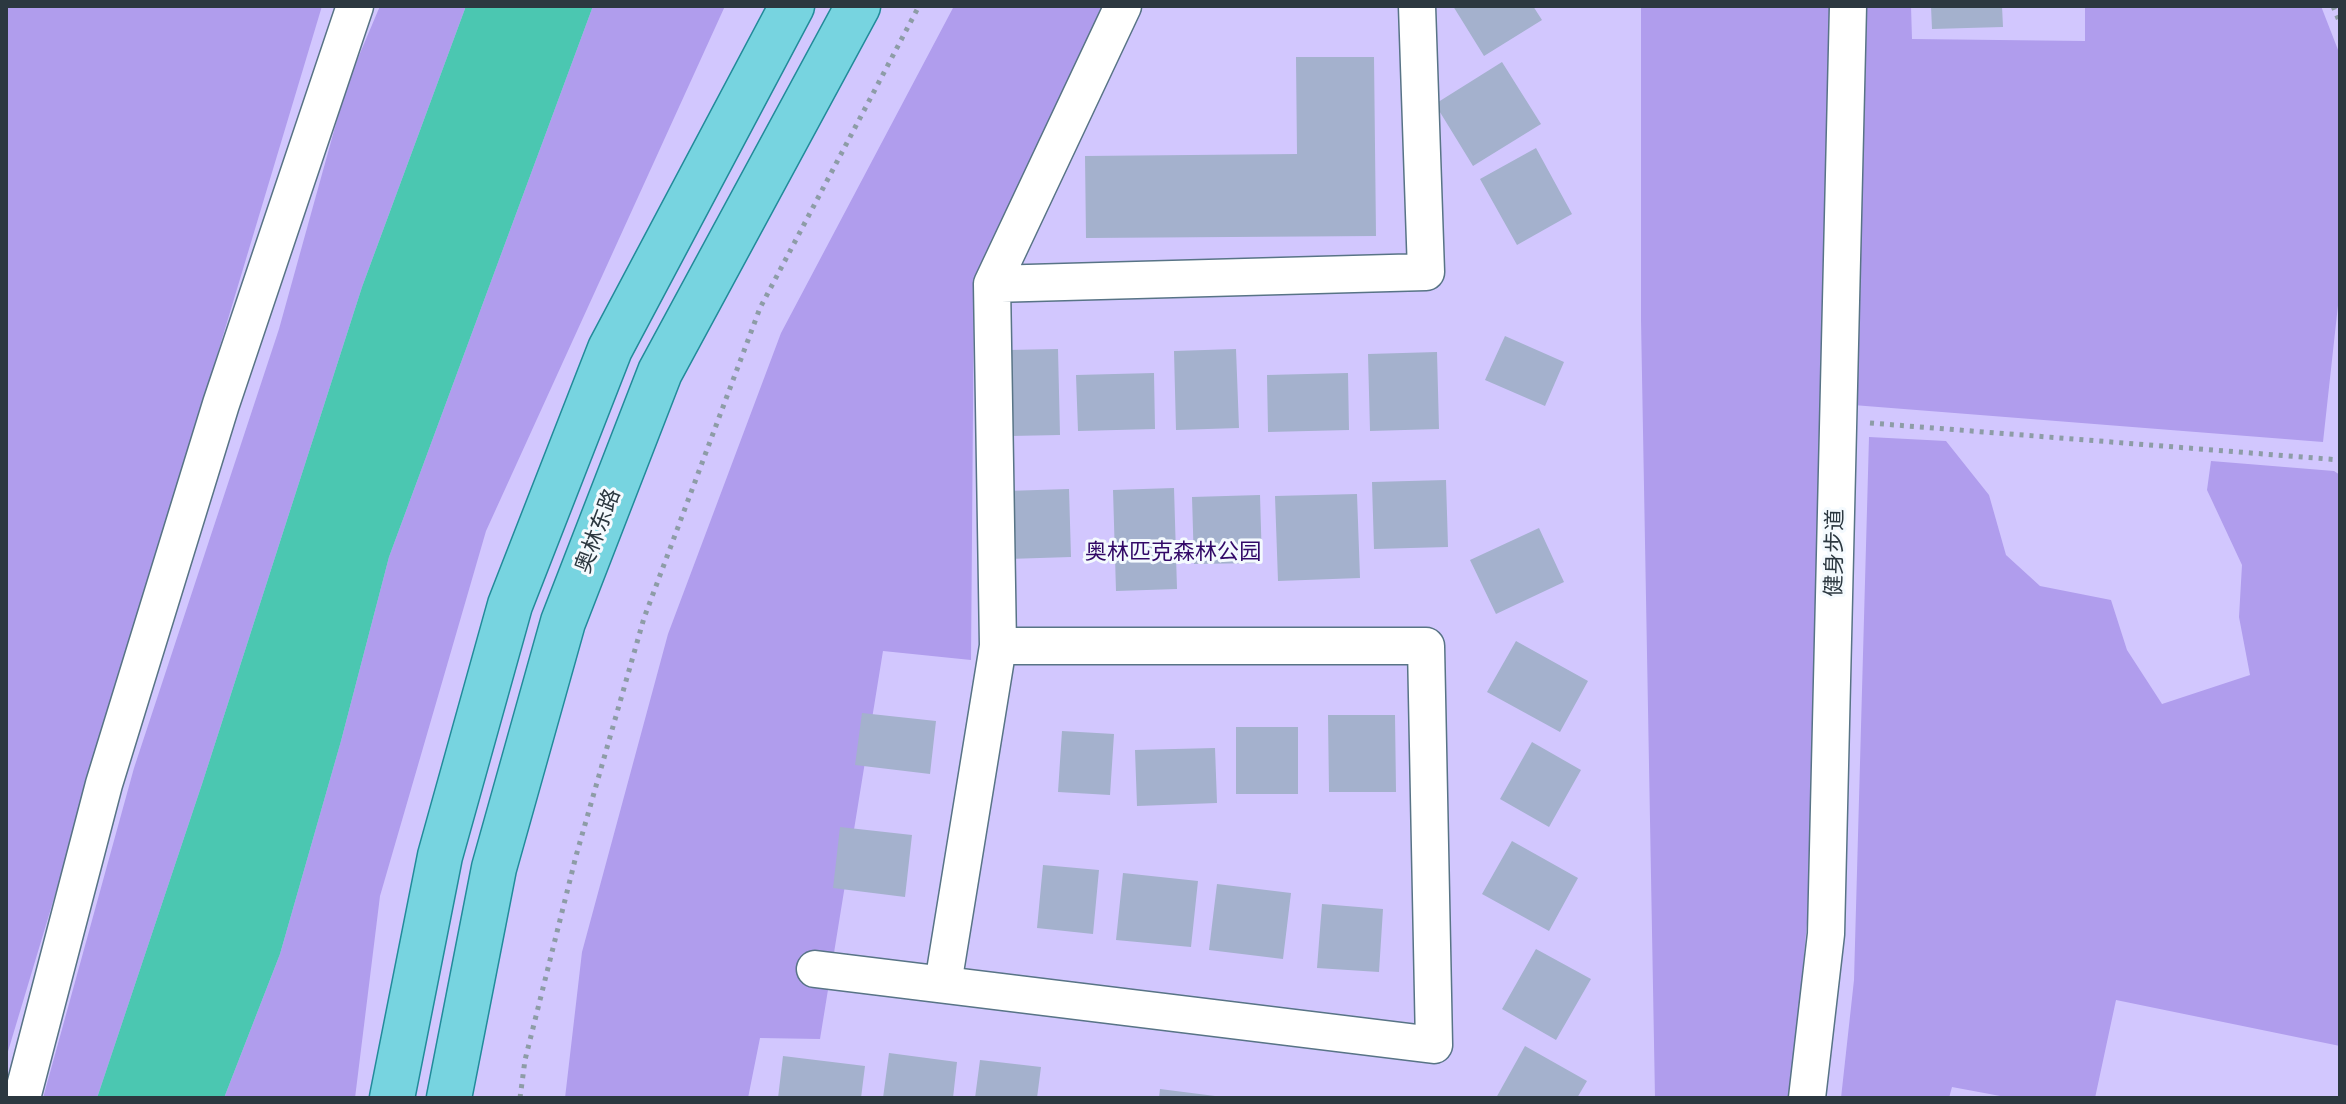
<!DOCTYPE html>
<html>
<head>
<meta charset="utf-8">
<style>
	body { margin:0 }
	#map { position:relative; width:2346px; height:1104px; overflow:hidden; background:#ddeffb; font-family:"Alegreya Sans",sans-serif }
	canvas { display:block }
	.frame { position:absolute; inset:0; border:8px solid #2c3840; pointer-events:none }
</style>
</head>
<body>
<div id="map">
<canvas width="2346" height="1104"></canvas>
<div class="frame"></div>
</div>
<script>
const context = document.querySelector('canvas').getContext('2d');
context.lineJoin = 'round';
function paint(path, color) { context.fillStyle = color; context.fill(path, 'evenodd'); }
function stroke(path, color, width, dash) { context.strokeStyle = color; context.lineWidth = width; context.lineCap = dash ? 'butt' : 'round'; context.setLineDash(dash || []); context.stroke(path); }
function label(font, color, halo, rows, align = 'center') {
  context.font = font + ' "Alegreya Sans","Noto Sans SC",sans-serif'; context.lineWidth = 6; context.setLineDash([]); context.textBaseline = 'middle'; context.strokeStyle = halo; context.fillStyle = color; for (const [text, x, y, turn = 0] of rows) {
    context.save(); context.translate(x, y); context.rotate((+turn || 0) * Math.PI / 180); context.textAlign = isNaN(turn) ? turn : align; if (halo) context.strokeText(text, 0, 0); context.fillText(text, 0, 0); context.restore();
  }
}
const green = new Path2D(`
	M6 6H2340V1098H6Z`);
const forest = new Path2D(`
	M6 6H322L6 1058Z
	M380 6H466L362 287 202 784 97 1098H43L134 768 279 329 347 84Z
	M593 6H725L486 531 380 896 355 1098H224L280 954 341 741 389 557Z
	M954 6H1114L974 284 971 660 883 651 820 1039 760 1038 748 1098H565L582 952 668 634 781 333Z
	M1641 6H1832L1810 890 1791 1098H1655L1641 320Z
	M1865 6H1911L1912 39 2085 41V6H2321L2340 55V287L2323 442 1853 405Z
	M1869 437 1946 441 1989 495 2006 555 2040 586 2111 600 2127 650 2162 704 2250 675 2239 617 2242 565 2207 490 2211 461 2334 471 2340 475V1046L2116 1000 2095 1098H2011L1952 1087 1949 1098H1841L1854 980Z`);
const water = new Path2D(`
	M466 6H593L389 557 341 741 280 954 224 1098H97L202 784 362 287Z`);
const building = new Path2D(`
	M1453 6H1533L1542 20 1484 56Z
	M1931 6H2002L2003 27 1932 29Z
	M1296 57H1374L1376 236 1086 238 1085 156 1297 154Z
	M1502 62 1541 124 1473 166 1435 104Z
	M1536 148 1572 214 1517 245 1480 179Z
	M1505 336 1564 362 1545 406 1485 380Z
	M1058 349 1060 435 1010 436 1008 350Z
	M1236 349 1239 428 1176 430 1174 351Z
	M1437 352 1439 429 1370 431 1368 354Z
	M1154 373 1155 429 1078 431 1076 375Z
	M1348 373 1349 430 1268 432 1267 375Z
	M1446 480 1448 547 1374 549 1372 482Z
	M1174 488 1177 589 1116 591 1113 490Z
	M1069 489 1071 557 1008 559 1006 491Z
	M1357 494 1360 578 1278 581 1275 496Z
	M1260 495 1262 563 1194 564 1192 497Z
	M1539 528 1564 582 1496 614 1470 560Z
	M1516 641 1588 681 1560 732 1487 692Z
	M862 713 936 721 930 774 855 765Z
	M1328 715H1395L1396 792H1329Z
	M1236 727H1298V794H1236Z
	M1062 731 1114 734 1110 795 1058 792Z
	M1532 742 1581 770 1549 827 1500 799Z
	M1215 748 1217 803 1137 806 1135 750Z
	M840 827 912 835 905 897 833 888Z
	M1512 841 1578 878 1549 931 1482 894Z
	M1043 865 1099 870 1093 934 1037 928Z
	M1123 873 1198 881 1191 947 1116 940Z
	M1217 884 1291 893 1283 959 1209 950Z
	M1322 904 1383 909 1379 972 1317 968Z
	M1536 949 1591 979 1556 1040 1502 1009Z
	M1525 1046 1587 1081 1577 1098H1496Z
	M889 1053 957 1062 953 1098H883Z
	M783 1056 865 1066 861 1098H778Z
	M980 1060 1041 1067 1037 1098H975Z
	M1160 1089 1215 1096V1098H1159Z`);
const path = new Path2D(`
	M2333 6 2340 23
	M1870 423 2340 460
	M520 1098 525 1060 576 856 644 618 760 308 919 6`);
const minor = new Path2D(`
	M992 284 1123 6
	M815 969 1434 1045 1426 646H998L992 284 1426 272 1417 6
	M943 984 998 646
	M22 1098 104 784 221 404 355 6
	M1807 1098 1826 934 1848 6`);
const major = new Path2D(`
	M392 1098 440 856 510 605 610 349 792 6
	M449 1098 494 868 563 622 660 372 858 6`);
const streetNames = [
	["奥林东路",598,531,-69],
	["健身步道",1835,553,-89]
];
const parkNames = [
	["奥林匹克森林公园",1173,552]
];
paint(green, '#d2c7fe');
paint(forest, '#b09ded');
paint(water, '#4bc7b1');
paint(building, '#a4b1cd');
stroke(minor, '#587486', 39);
stroke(major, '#228b9a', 47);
stroke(path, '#8d9ca6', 5, [4, 6]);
stroke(minor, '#fff', 36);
stroke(major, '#77d4e0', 44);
label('22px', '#2c3840', '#f4fafe', streetNames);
label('22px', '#320967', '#f4fafe', parkNames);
</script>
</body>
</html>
